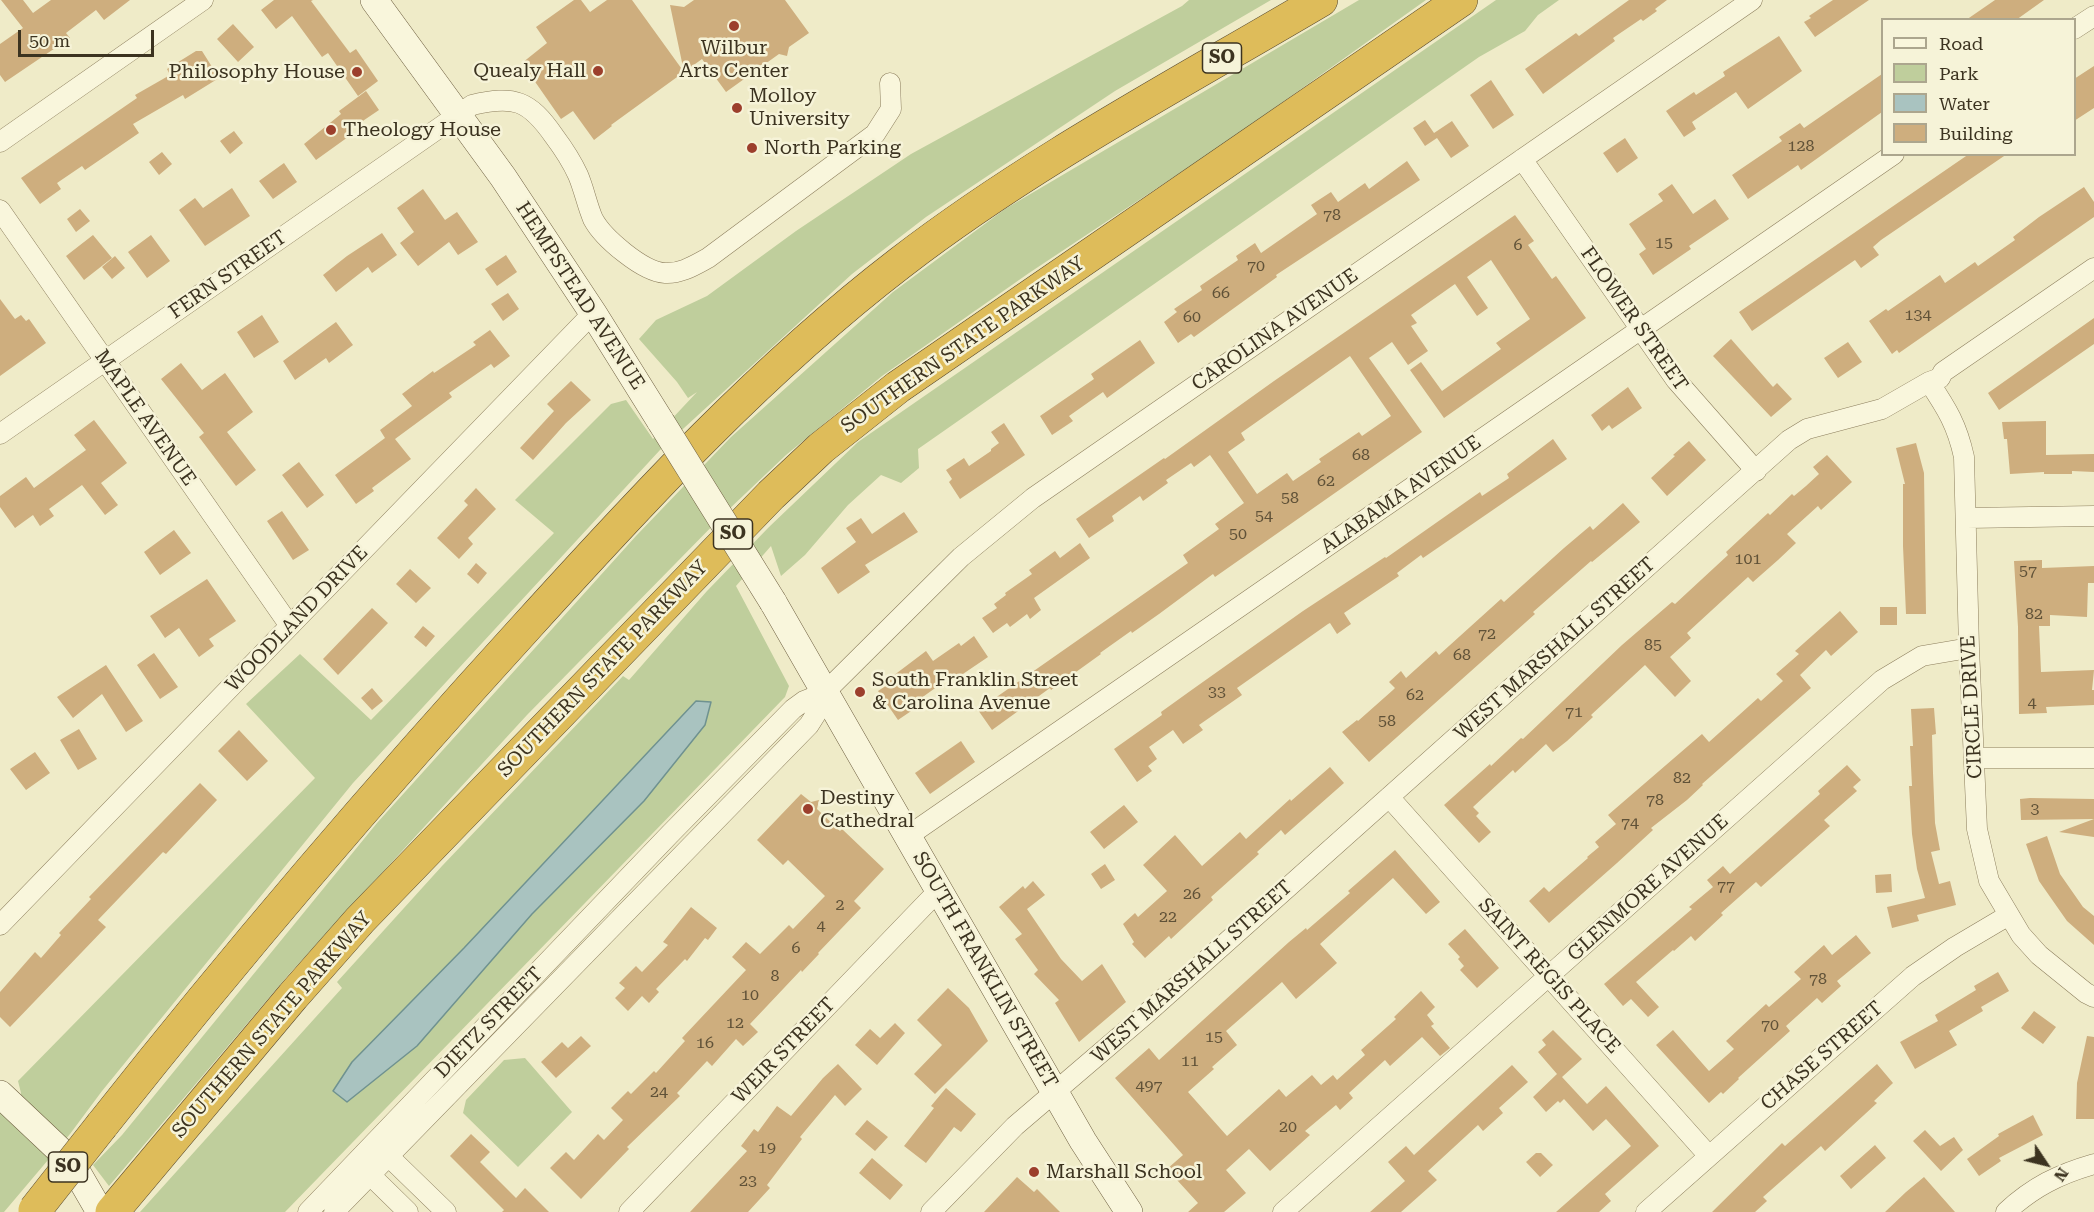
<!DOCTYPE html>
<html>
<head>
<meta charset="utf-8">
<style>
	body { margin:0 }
	#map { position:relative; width:2094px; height:1212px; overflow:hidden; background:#efebc8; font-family:"Roboto Serif",serif }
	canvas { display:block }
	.legend { position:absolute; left:1881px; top:18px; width:195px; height:138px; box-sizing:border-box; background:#f6f3d8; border:2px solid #aca68e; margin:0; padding:8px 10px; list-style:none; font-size:18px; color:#3c3320 }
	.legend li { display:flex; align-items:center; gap:12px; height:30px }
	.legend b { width:30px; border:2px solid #aca68e }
	.north { position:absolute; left:2016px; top:1134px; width:60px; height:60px; -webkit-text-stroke:4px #f6f3d8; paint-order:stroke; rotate:125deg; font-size:16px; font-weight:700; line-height:24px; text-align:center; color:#3c3320 }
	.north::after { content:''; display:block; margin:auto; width:21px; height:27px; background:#3c3320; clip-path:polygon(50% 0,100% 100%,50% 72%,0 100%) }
	.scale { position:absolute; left:18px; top:30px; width:136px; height:27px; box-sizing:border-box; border:3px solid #3c3320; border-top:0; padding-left:8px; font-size:18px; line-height:21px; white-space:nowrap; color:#3c3320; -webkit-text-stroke:4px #f6f3d8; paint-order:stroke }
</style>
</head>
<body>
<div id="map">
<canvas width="2094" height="1212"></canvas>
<ul class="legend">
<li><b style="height:8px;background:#f9f6dc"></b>Road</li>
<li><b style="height:16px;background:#bfce9c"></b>Park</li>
<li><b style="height:16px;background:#a9c3c0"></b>Water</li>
<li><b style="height:16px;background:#ceae7e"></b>Building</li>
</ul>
<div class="north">N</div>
<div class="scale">50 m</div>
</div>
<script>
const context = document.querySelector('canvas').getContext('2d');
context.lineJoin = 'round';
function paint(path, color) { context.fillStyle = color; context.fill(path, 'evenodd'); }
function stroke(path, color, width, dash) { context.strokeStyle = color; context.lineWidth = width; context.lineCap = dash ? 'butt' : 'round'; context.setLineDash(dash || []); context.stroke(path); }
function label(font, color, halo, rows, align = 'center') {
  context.font = font + ' "Roboto Serif",serif'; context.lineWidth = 5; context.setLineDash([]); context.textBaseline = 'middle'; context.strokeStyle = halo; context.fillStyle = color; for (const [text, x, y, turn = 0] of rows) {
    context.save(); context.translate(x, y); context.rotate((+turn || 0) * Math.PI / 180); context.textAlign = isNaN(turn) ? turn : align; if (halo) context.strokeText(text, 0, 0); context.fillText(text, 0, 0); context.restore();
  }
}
const green = new Path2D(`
	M1189 0H1271L1115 91 926 217 852 274 660 450 353 783 102 1091 70 1134 4 1212H0V1111L19 1106 21 1093 18 1081 315 778 246 704 300 654 371 720 554 533 515 500 611 404 626 400 653 439 697 392 688 398 677 382 639 339 656 320 707 296 796 231 911 154 1182 6Z
	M1359 0H1426L1228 141 1029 273 882 376 786 455 725 513 527 715 290 973 109 1186 93 1165 122 1135 377 823 636 536 731 437 893 292 1005 209Z
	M1496 0H1559L1538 15 1525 31 1479 57 918 449 919 468 901 483 881 475 848 505 805 555 781 576 771 546 736 586 789 686 785 697 285 1212H140L342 988 337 982 442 866 623 676 629 680 707 591 769 527 858 442Z
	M525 1058 572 1112 518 1167 463 1113 466 1100 504 1060Z`);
const water = new Path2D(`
	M696 701 711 702 705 725 644 801 532 914 417 1046 347 1102 333 1091 352 1062 464 948Z`);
const building = new Path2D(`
	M1 0H23L33 13 51 0H130L104 20 96 10 66 33 70 38 5 82 0 75V44L23 28Z
	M274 0H313L311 1 350 53 356 49 378 81 358 96 328 53 322 57 292 16 276 29 261 10Z
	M574 0H581L590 12 607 0H632L684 72 611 125 612 126 594 140 573 111 561 119 522 63 547 43 536 27Z
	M694 0H785L809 33 789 47 787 56 779 54 726 92 702 59 684 72 670 5 684 7Z
	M1629 0H1667L1655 9 1657 11 1643 21 1641 19 1613 38 1615 41 1543 94 1525 69 1576 33 1579 36Z
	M1833 0H1869L1815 37 1804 22 1811 18 1809 16Z
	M1995 0H2044L2016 20H1966Z
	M233 24 254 47 238 62 217 39Z
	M1779 36 1802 71 1748 109 1736 92 1692 122 1696 129 1684 137 1666 111 1694 92 1696 95 1725 76 1723 72Z
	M196 51H202L219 78 185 99 183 95 133 124 139 133 85 170 82 166 57 183 61 189 40 204 21 178 137 98 135 95 170 75 167 69Z
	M2094 66V108L2074 121V79Z
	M1882 74V112L1801 170 1798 165 1748 199 1732 175 1782 141 1779 137 1800 123 1804 128Z
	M1491 80 1514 115 1493 129 1470 95Z
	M366 91 379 110 345 133 348 137 316 160 304 144 341 114 339 111Z
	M1425 120 1434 133 1452 121 1469 146 1451 158 1437 138 1425 146 1413 128Z
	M234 131 243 143 230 154 220 141Z
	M1625 138 1638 158 1617 173 1603 153Z
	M162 152 172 164 159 175 149 162Z
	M1969 154H2007L1881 240 1873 247 1879 255 1861 268 1855 260 1752 331 1739 312Z
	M1407 161 1420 180 1276 275 1277 277 1194 337 1191 334 1178 343 1164 322 1177 312 1174 309 1202 290 1200 286 1238 260 1236 256 1255 243 1261 253 1317 214 1311 205 1331 192 1338 202 1365 183 1369 189Z
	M284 163 297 182 273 199 259 181Z
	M1672 184 1693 214 1715 199 1729 219 1689 246 1691 249 1653 275 1639 254 1646 249 1629 224 1663 201 1658 194Z
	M2084 187 2094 202V217L1899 353 1897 350 1892 354 1869 321 1886 309 1888 311 1940 275 1945 283 1975 262 1978 266 2015 240 2013 237 2039 217Z
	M232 188 250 216 205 246 179 210 195 198 203 208Z
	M423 189 445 220 457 212 478 242 458 255 449 242 418 266 400 243 414 232 397 208Z
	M80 209 90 221 76 232 67 219Z
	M1515 215 1534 241 1528 245 1552 279 1556 276 1586 318 1444 418 1410 370 1421 362 1442 391 1501 349 1496 343 1530 319 1491 260 1467 277 1488 308 1477 316 1455 284 1411 315 1417 323 1411 326 1428 351 1408 365 1392 342 1369 358 1422 432 1215 577 1213 574 1159 614 1132 633 1131 631 1100 653 1101 654 1051 690 1050 688 992 730 978 710 1188 563 1183 555 1219 529 1215 524 1244 503 1210 455 1194 467 1191 463 1166 480 1168 483 1143 501 1140 496 1112 516 1114 521 1089 538 1076 519 1164 458 1165 459 1274 381ZM1350 356 1391 416 1362 436 1359 432 1319 459 1321 462 1293 481 1287 473 1257 494 1228 452 1245 440 1241 433Z
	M382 233 397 255 372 273 368 267 336 292 323 275 347 256Z
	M93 235 112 258 84 280 66 256Z
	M151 235 170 261 147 278 128 252Z
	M506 255 517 272 497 286 485 269Z
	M115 256 125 268 112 279 102 267Z
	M508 293 519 309 503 321 491 304Z
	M0 299 15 319 21 315 26 321 29 319 46 343 0 376Z
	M262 315 279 342 254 358 237 332Z
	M2094 318V344L1999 410 1988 393Z
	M336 322 353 345 329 363 326 358 295 380 283 361Z
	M490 330 510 356 494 368 491 364 449 393 452 397 395 439 411 459 372 488 374 491 356 504 335 475 385 438 380 430 412 406 402 394 433 371 434 373 476 345 473 342Z
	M1731 339 1773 387 1777 383 1792 399 1771 417 1713 356Z
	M1140 340 1155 363 1107 398 1103 392 1069 416 1073 421 1052 435 1040 416 1094 379 1091 374Z
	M1848 342 1862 362 1838 378 1824 358Z
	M181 363 202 390 225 373 253 412 227 432 256 470 236 486 199 437 204 433 161 379Z
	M571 381 591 400 566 423 533 460 520 448 554 411 547 404Z
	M1628 387 1642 408 1612 429 1609 425 1602 431 1591 415Z
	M94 420 127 463 101 483 118 505 105 515 82 485 49 509 54 516 40 526 33 515 15 528 0 507V496L26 477 34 488 86 450 74 435Z
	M2046 421V455L2094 454V472L2072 471V474H2044V472L2010 474 2007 439H2004L2002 422Z
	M1004 423 1025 455 960 499 949 482 952 479 946 470 964 458 969 466 991 451V449L999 443 991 432Z
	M1553 439 1567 459 1423 558 1421 555 1397 573 1399 576 1344 613 1351 624 1337 634 1330 623 1328 624 1237 688 1242 695 1199 725 1203 730 1183 744 1173 730 1149 747 1157 759 1148 766 1152 771 1137 782 1114 749 1162 715 1161 712 1193 689 1303 611 1385 557 1386 558 1480 492 1482 496 1509 478 1507 474Z
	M1689 441 1706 460 1667 496 1651 478 1675 456 1673 455Z
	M1916 443 1924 473 1926 614H1906L1903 546V484H1905L1896 448Z
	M1827 455 1852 482 1821 510 1818 506 1787 534 1796 543 1778 560 1753 582 1748 577 1687 633 1691 638 1670 657 1691 681 1675 697 1645 665 1591 715 1593 717 1567 741 1553 752 1546 744 1515 773 1513 770 1473 807 1479 813 1476 816 1491 832 1479 843 1444 805 1490 764 1491 766 1521 738 1523 739 1622 645 1672 602 1675 604 1728 555 1726 552 1768 513 1770 515 1792 494 1794 496 1806 486 1819 474 1813 467Z
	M299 462 324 495 307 508 282 475Z
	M476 488 496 509 468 538 473 544 459 559 437 538 468 505 464 501Z
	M1623 503 1640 522 1592 562 1591 561 1533 612 1535 614 1369 762 1342 732 1357 720 1358 721 1393 690 1395 688 1389 682 1401 671 1406 678 1436 651 1439 655 1501 599 1504 602 1564 548 1590 526 1593 530Z
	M282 511 309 550 293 560 267 521Z
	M904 512 918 532 865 565 870 572 838 594 821 568 856 542 846 528 861 518 872 534Z
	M174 530 191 553 160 575 144 552Z
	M1080 543 1090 558 1034 598 1041 610 1030 619 1027 614 1010 627 1007 623 993 633 982 618 997 608 994 604 1006 595 1005 593 1032 574 1029 570 1055 551 1060 558Z
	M2042 560V568L2094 566V583H2088L2087 617 2050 615V626H2039L2041 672 2094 670 2092 690H2094V705L2046 707 2047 713 2019 714 2018 627 2014 561Z
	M476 563 487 573 478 584 467 574Z
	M410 569 431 588 416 603 396 584Z
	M207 579 236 621 209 639 214 646 199 657 179 628 165 638 150 616Z
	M1880 607H1897V625H1880Z
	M372 608 388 623 338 675 323 659Z
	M1840 611 1858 632 1831 656 1826 650 1800 675 1811 688 1702 784 1703 785 1687 800 1651 828 1653 830 1617 863 1549 923 1529 901 1544 887 1549 892 1588 858 1587 857 1599 847 1595 842 1616 824 1608 815 1702 734 1709 742 1758 698 1761 701 1783 681 1776 674 1799 654 1795 651Z
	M423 626 435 636 426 647 414 637Z
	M974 636 988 657 957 678 955 674 917 701 920 705 898 720 878 691 887 685 885 682 926 651 933 661 959 643 961 646Z
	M154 653 178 687 160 699 137 665Z
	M106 665 143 721 126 732 102 694 73 718 57 697Z
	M372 688 383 701 372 710 361 698Z
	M1934 708 1936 734 1932 735 1933 773 1935 823 1940 850 1931 852 1939 884 1950 881 1956 905 1917 915 1919 921 1892 928 1887 907 1925 898 1917 869 1912 834 1909 786H1912L1910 746H1913L1911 709Z
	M79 729 97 759 78 770 60 740Z
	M239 730 268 761 247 781 218 751Z
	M961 741 975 762 930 794 915 773Z
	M35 752 50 773 26 790 10 769Z
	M1847 765 1861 780 1853 787 1857 791 1824 820 1830 826 1761 887 1756 882 1721 913 1723 915 1695 941 1691 936 1674 951 1673 950 1636 982 1659 1007 1648 1017 1631 999 1623 1006 1604 984 1692 909 1689 907 1713 887 1707 880 1723 866 1730 874 1820 794 1818 791Z
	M1330 767 1344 783 1285 835 1281 830 1257 852 1259 854 1211 897 1213 900 1171 939 1169 936 1145 958 1132 944 1134 942 1123 924 1135 913 1138 917 1167 891 1143 865 1175 835 1202 866 1240 832 1246 839 1290 799 1291 801Z
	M200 783 217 800 166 854 163 852 98 920 106 927 10 1027 0 1017V992L35 952 41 958 61 935 59 933 91 899 89 897Z
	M801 794 811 802 819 800 817 809 840 831 842 829 884 869 854 901 861 908 818 953 819 954 802 972 801 970 750 1024 758 1032 743 1046 736 1039 712 1066 707 1061 677 1093 680 1096 627 1147 629 1149 581 1199 550 1168 566 1152 574 1160 598 1134 604 1140 623 1120 611 1108 628 1091 631 1094 654 1071 656 1073 685 1041 682 1038 746 970 732 957 746 942 760 954 789 925 793 929 825 896 788 860 783 865 757 840Z
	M2030 798 2094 799V819L2021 820 2020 799Z
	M1124 805 1138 822 1104 849 1090 832Z
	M2094 819V837L2059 832Z
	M2047 836 2060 874 2083 907 2094 916V945L2067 921 2039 881 2026 844Z
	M1395 850 1440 902 1426 914 1393 878 1320 944 1337 963 1296 999 1282 982 1226 1031 1237 1045 1212 1067 1214 1069 1188 1092 1227 1136 1279 1089 1286 1097 1312 1075 1321 1085 1333 1075 1337 1080 1365 1055 1361 1050 1396 1019 1394 1017 1421 991 1435 1007 1427 1015 1434 1024 1431 1026 1450 1048 1440 1056 1422 1037 1390 1066 1385 1060 1349 1093 1353 1098 1340 1110 1336 1105 1305 1131 1310 1135 1270 1171 1249 1149 1226 1170 1246 1193 1224 1212H1188L1198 1203 1167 1169 1183 1155 1115 1078 1149 1048 1159 1060 1289 942 1306 928 1307 930 1350 893 1348 891Z
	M1105 864 1115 880 1101 889 1091 874Z
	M1891 874 1892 892 1876 893 1875 875Z
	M1033 881 1045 895 1027 909 1061 959 1082 981 1102 964 1126 1002 1079 1042 1055 1003 1059 1000 1034 974 1038 970 1015 939 1022 934 999 907 1023 886 1025 889Z
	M691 907 717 928 708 940 705 938 687 961 685 959 656 989 659 992 649 1003 642 996 628 1011 615 998 625 988 619 983 636 966 642 972 668 945 663 942Z
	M1465 929 1499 968 1477 988 1460 970 1464 966 1458 959 1460 957 1448 944Z
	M1856 935 1871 953 1837 981 1841 986 1822 1003 1817 998 1786 1026 1790 1031 1738 1078 1739 1079 1723 1094 1721 1092 1709 1103 1656 1045 1673 1030 1709 1071 1734 1049 1726 1041 1766 1004 1769 1007 1801 979 1794 972 1824 945 1832 955Z
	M1998 972 2009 991 1981 1007 1983 1011 1949 1031 1957 1045 1915 1069 1900 1042 1938 1021 1935 1015 1976 990 1974 986Z
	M948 988 969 1008 988 1041 935 1094 914 1074 942 1045 917 1020Z
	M2034 1011 2056 1027 2043 1044 2021 1028Z
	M895 1023 905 1033 877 1065 855 1045 870 1029 880 1038Z
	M1553 1030 1582 1059 1562 1077 1587 1104 1606 1086 1659 1146 1605 1194 1611 1201 1599 1212H1556L1631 1146 1606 1119 1593 1131 1564 1099 1560 1103 1558 1101 1546 1112 1533 1097 1557 1074 1538 1052 1546 1045 1542 1040Z
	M581 1036 591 1046 556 1078 541 1062 562 1042 568 1048Z
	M2087 1036 2094 1037V1119H2076L2077 1083Z
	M838 1064 862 1089 845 1106 835 1095 800 1137 802 1139 767 1185 770 1188 748 1212H690L747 1151 741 1146 754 1129 758 1132 777 1106 791 1116 823 1078Z
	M1877 1064 1893 1083 1874 1101 1877 1103 1825 1151 1821 1146 1763 1197 1767 1201 1755 1212H1712L1782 1143 1785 1146Z
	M1512 1065 1528 1082 1499 1108 1503 1113 1483 1131 1478 1125 1428 1171 1437 1180 1401 1212H1370L1405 1181 1388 1162 1406 1146 1414 1155Z
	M946 1088 976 1114 961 1132 954 1127 926 1163 904 1146 934 1108 931 1106Z
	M2033 1115 2043 1135 1999 1158 2001 1161 1979 1176 1967 1159 1999 1136 1998 1134Z
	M867 1120 888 1137 875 1151 855 1134Z
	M1925 1130 1940 1146 1954 1137 1963 1150 1941 1171 1913 1141Z
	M471 1134 490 1152 480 1162 516 1198 525 1188 549 1212H502L504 1210 450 1156Z
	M1875 1145 1886 1158 1851 1189 1840 1176Z
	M1536 1153H1541L1553 1165 1540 1177 1526 1162Z
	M872 1158 903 1185 890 1200 859 1173Z
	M1017 1177 1034 1192 1037 1189 1060 1212H984Z
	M1924 1177 1955 1212H1885L1906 1192Z`);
const street = new Path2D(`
	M2074 29 2094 16
	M0 142 203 0
	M1522 159 1676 380 1756 471
	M0 210 290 626
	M1929 382C1947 409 1957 425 1964 457L1969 648 1977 829 1989 881 2021 935 2039 955 2086 993 2094 997
	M0 434 472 105C514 95 529 100 554 136 563 148 572 162 578 175 584 189 587 205 593 219 603 238 643 272 665 273 681 274 695 265 708 258L875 134 891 109 890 83
	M1967 518 2094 516
	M824 693 961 557 1033 498 1752 0
	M1975 758H2094
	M1389 797 1709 1156
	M908 836 1894 154
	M0 925 593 313
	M379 1147 446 1212
	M360 1165 408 1212
	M308 1212 670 834 793 709 804 701 824 693
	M334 1212 809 725 821 706 824 693
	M629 1212 939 890
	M931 1212 1015 1126 1146 1014 1789 440 1807 429 1882 409 1929 382 1940 378 1943 372 2094 268
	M1283 1212 1882 680 1922 656 1969 648
	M1646 1212 1913 976 1955 947 2009 915
	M2006 1212C2033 1187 2059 1174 2094 1164`);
const secondary = new Path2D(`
	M374 0 503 177 593 313 661 422
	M773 602 1083 1141 1129 1212
	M0 1094 70 1160 100 1212`);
const highway = new Path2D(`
	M102 1125C238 953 380 787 527 626 644 497 762 369 900 263 1031 162 1179 84 1321 0
	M112 1212 293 996 360 920 771 495 821 448 898 387 1461 0`);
const secondaryBridge = new Path2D(`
	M661 422 773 602`);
const highwayBridge = new Path2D(`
	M35 1210 102 1125`);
const markers = [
	[734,26,6,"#9c3f2c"],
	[598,71,6,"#9c3f2c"],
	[357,72,6,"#9c3f2c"],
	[737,108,6,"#9c3f2c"],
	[331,130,6,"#9c3f2c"],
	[752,148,6,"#9c3f2c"],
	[860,692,6,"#9c3f2c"],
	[808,809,6,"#9c3f2c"],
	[1034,1172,6,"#9c3f2c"]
];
const numberNames = [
	["128",1801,146],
	["78",1332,215],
	["15",1664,243],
	["6",1518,245],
	["70",1256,266],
	["66",1221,293],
	["134",1918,315],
	["60",1192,317],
	["68",1361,455],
	["62",1326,481],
	["58",1290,498],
	["54",1264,516],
	["50",1238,534],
	["101",1748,559],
	["57",2028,571],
	["82",2034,614],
	["72",1487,634],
	["85",1653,645],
	["68",1462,655],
	["33",1217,692],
	["62",1415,695],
	["4",2032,703],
	["71",1574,712],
	["58",1387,721],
	["82",1682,778],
	["78",1655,800],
	["3",2035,809],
	["74",1630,823],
	["77",1726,886],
	["26",1192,894],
	["2",840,905],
	["22",1168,917],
	["4",821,926],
	["6",796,948],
	["8",775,976],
	["78",1818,979],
	["10",750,995],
	["12",735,1023],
	["70",1770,1025],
	["15",1214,1037],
	["16",705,1043],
	["11",1190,1061],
	["497",1149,1086],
	["24",659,1092],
	["20",1288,1127],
	["19",767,1148],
	["23",748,1181]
];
const shields = [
	[1222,58,39],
	[733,534,39],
	[68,1167,39]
];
const shieldNames = [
	["SO",1222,58],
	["SO",733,534],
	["SO",68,1167]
];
const poiNames = [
	["Wilbur",734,48,"center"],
	["Arts Center",734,71,"center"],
	["Quealy Hall",586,71,"right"],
	["Philosophy House",345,72,"right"],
	["Molloy",749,96],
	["University",749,119],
	["Theology House",343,130],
	["North Parking",764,148],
	["South Franklin Street",872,680],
	["& Carolina Avenue",872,703],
	["Destiny",820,798],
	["Cathedral",820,821],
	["Marshall School",1046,1172]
];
const streetNames = [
	["FERN STREET",228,275,-35],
	["HEMPSTEAD AVENUE",580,296,57],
	["FLOWER STREET",1634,319,55],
	["CAROLINA AVENUE",1275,330,-35],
	["SOUTHERN STATE PARKWAY",963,345,-35],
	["MAPLE AVENUE",145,418,55],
	["ALABAMA AVENUE",1401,495,-35],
	["WOODLAND DRIVE",297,619,-46],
	["WEST MARSHALL STREET",1555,649,-42],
	["SOUTHERN STATE PARKWAY",603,669,-46],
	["CIRCLE DRIVE",1972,707,-93],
	["GLENMORE AVENUE",1648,888,-42],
	["SOUTH FRANKLIN STREET",985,970,60],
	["WEST MARSHALL STREET",1192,972,-42],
	["SAINT REGIS PLACE",1549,976,48],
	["DIETZ STREET",489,1023,-46],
	["SOUTHERN STATE PARKWAY",272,1025,-49],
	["WEIR STREET",784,1051,-46],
	["CHASE STREET",1822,1056,-41]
];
paint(green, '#bfce9c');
paint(water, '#a9c3c0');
stroke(water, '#6f9290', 1.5);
paint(building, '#ceae7e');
stroke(street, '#8c7e5d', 21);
stroke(secondary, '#6e5f40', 28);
stroke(highway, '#5a4b31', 34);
stroke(street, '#f9f6dc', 20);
stroke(secondary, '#f9f6dc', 27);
stroke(highway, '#debc5a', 33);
stroke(secondaryBridge, '#6e5f40', 28, []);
stroke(highwayBridge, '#5a4b31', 34, []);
stroke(secondaryBridge, '#f9f6dc', 27);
stroke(highwayBridge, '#debc5a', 33);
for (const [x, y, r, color] of markers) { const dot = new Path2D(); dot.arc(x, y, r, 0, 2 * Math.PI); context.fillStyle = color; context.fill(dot); stroke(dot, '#f6f3d8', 2); }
label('16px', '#605238', null, numberNames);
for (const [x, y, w] of shields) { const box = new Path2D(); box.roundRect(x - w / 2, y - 15, w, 30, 4.5); context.fillStyle = '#f6f3d8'; context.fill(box); stroke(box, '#3c3320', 1.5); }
label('bold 18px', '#3c3320', null, shieldNames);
label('20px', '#3c3320', '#f6f3d8', poiNames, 'left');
label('20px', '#3c3320', '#f6f3d8', streetNames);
</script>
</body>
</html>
